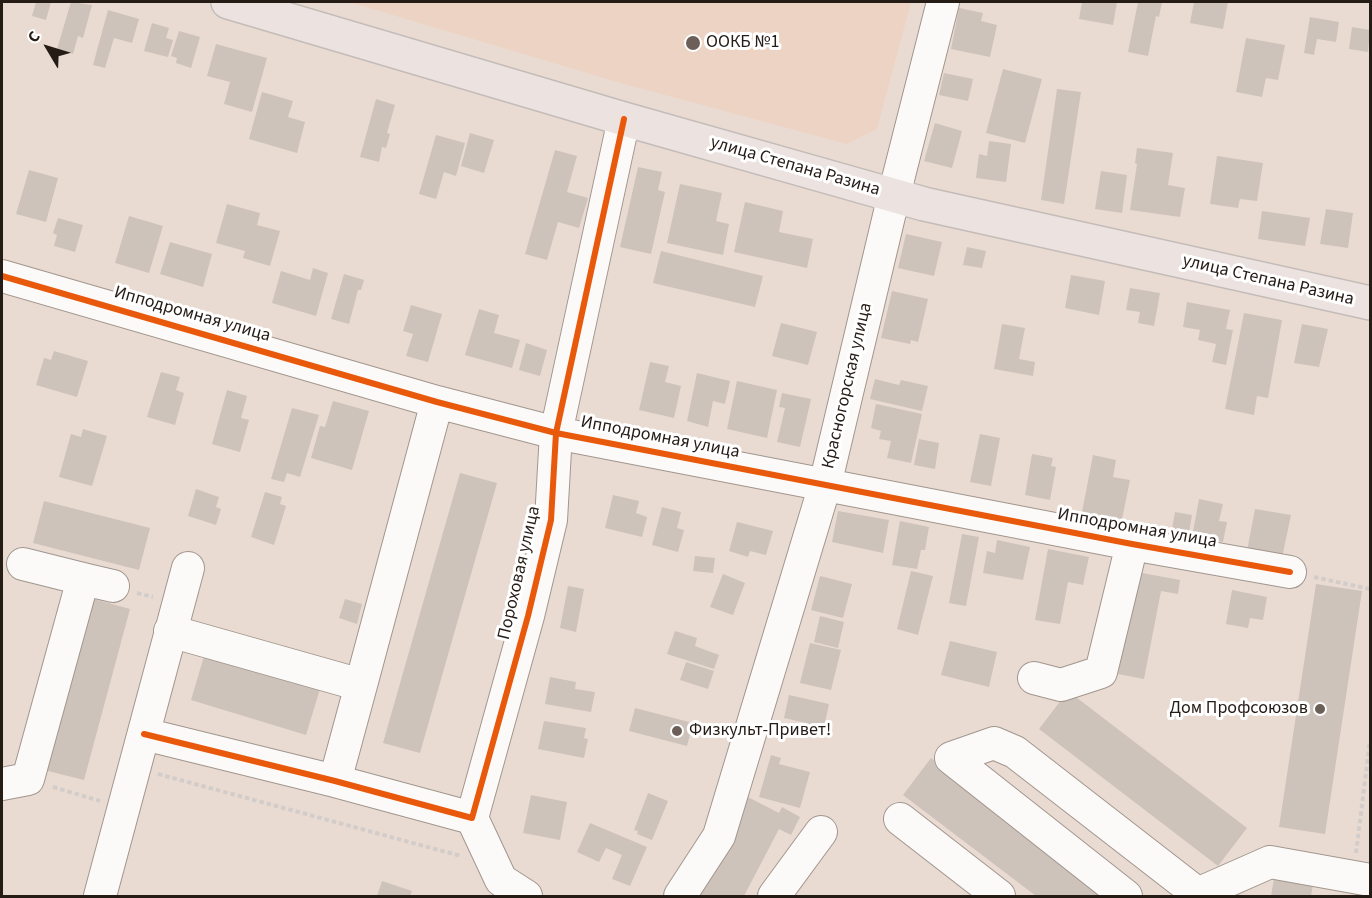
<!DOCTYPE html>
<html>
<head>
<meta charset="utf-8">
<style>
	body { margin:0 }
	#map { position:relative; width:1372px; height:898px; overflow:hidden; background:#eadbd2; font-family:"Source Sans 3",sans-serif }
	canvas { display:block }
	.frame { position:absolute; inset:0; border:3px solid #261c16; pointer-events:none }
	.north { position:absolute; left:18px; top:18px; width:60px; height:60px; -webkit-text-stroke:4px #fff; paint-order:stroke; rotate:308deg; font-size:16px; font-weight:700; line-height:24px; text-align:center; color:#261c16 }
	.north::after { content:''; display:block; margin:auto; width:21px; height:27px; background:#261c16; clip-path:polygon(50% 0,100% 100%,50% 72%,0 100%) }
</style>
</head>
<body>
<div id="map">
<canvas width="1372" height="898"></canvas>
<div class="frame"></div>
<div class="north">С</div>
</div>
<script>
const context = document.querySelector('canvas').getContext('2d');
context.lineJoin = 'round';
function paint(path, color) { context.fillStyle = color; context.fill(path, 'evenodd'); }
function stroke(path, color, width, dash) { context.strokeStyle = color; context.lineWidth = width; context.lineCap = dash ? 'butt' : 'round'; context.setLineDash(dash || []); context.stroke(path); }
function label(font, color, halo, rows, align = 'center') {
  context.font = font + ' "Source Sans 3",sans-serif'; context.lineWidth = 6; context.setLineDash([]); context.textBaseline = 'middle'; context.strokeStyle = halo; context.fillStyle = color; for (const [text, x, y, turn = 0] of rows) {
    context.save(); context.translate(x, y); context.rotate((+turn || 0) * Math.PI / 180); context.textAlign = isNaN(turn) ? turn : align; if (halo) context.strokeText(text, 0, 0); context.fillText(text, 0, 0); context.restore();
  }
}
const built = new Path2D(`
	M349 2H911L877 129 847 144 624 84Z`);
const building = new Path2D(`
	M36 2H51L46 20 32 16Z
	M71 2 92 5 83 38 78 36 73 54 57 49Z
	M1082 2H1117L1113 25 1079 19Z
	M1138 2H1162L1159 17 1156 16 1148 56 1128 52Z
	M1194 2H1228L1223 29 1190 23Z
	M959 8 983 13 981 21 997 25 990 57 951 49Z
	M108 10 139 19 132 43 114 38 105 68 93 65Z
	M1310 17 1339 22 1336 42 1317 39 1314 55 1304 53Z
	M152 23 169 28 166 38 173 40 168 57 144 51Z
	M1352 27 1370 30 1368 52 1349 49Z
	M179 31 200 37 191 68 176 63 177 58 171 56Z
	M1246 38 1285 45 1278 80 1266 78 1262 97 1236 92Z
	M216 44 267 58 252 112 224 104 230 82 207 76Z
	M1003 69 1042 79 1025 143 986 133Z
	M944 73 973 79 968 101 939 95Z
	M1057 89 1081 92 1064 204 1041 200Z
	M262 92 293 101 288 117 305 122 297 153 249 139Z
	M376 99 395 105 387 133 390 134 386 148 382 147 379 162 360 157Z
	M935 123 962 131 952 168 924 161Z
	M470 133 494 140 484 173 461 166Z
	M436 135 465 143 456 176 444 172 436 199 419 194Z
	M989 141 1011 144 1006 182 976 178 979 154 987 156Z
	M1137 148 1173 153 1168 185 1185 188 1180 217 1130 210 1137 164 1135 163Z
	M555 150 577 156 567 192 588 198 579 228 558 222 547 260 525 254Z
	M1217 156 1263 163 1257 201 1240 199 1238 208 1210 204Z
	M638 167 662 172 658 190 665 192 651 254 620 247Z
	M29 170 58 178 46 222 16 214Z
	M1101 171 1127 175 1122 213 1095 209Z
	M680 184 722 193 716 221 729 224 723 255 667 243Z
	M745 202 783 211 779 232 813 239 807 268 734 252Z
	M227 204 260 213 257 225 280 231 270 266 243 258 245 251 216 243Z
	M1326 209 1353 213 1348 248 1320 244Z
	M1262 211 1310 218 1305 246 1258 239Z
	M129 216 163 226 149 273 115 263Z
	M58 218 83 225 75 252 54 246 57 235 53 233Z
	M906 234 942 242 934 276 898 268Z
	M170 242 212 254 203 287 160 274Z
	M967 247 986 251 982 268 963 265Z
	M661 251 763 276 755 307 653 283Z
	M313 268 328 273 316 316 272 303 281 271 310 280Z
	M344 274 364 280 361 290H358L349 324 331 319Z
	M1071 275 1105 281 1099 315 1065 308Z
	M1130 288 1160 293 1154 326 1138 323 1140 312 1126 310Z
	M892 291 928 299 918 342 911 340 910 344 881 338Z
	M1187 302 1230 310 1226 329 1233 330 1226 365 1212 362 1216 344 1198 340 1200 330 1183 327Z
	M411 305 442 314 428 362 406 356 413 334 403 331Z
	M479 309 499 315 494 333 520 340 512 368 465 355Z
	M1244 313 1282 320 1268 398 1257 396 1254 415 1225 409Z
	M781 323 817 332 808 365 772 356Z
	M1002 324 1025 328 1019 359 1035 362 1033 376 994 369Z
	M1302 324 1328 329 1319 367 1294 363Z
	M526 343 547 350 540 376 519 370Z
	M54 351 88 361 77 397 36 385 44 358 51 360Z
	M650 362 669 366 665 382 681 386 674 418 639 410Z
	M161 372 180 377 176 390 184 393 175 425 147 417Z
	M697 373 730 381 725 404 713 401 708 427 687 421Z
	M875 379 899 385 901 380 928 386 922 411 870 399Z
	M737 381 777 390 767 438 727 429Z
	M227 390 247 396 241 418 249 420 240 452 212 444Z
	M782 393 811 399 800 447 777 442 785 408 779 407Z
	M333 401 369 411 352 470 311 458 320 426 325 427Z
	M876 404 922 414 911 463 887 458 891 441 879 439 881 431 871 428Z
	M292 408 319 415 300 477 287 473 284 482 271 479Z
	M83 429 107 436 92 486 59 477 71 434 81 437Z
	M980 434 1000 438 991 486 970 482Z
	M919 439 939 443 935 469 914 465Z
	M1032 454 1053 458 1051 466 1056 467 1050 500 1025 495Z
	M1093 455 1116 460 1113 477 1130 480 1122 519 1082 512Z
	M460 473 497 483 420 753 383 743Z
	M196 489 219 497 216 507 221 509 216 525 188 516Z
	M265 492 282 497 280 504 286 506 274 545 251 537Z
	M613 495 639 501 636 513 647 517 642 537 605 528Z
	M1199 499 1223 504 1219 521 1227 522 1223 542 1192 537Z
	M44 501 150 528 139 570 33 543Z
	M662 507 681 512 677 528 684 530 678 552 652 545Z
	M1255 509 1291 515 1282 558 1247 551Z
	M838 511 889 520 883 553 832 542Z
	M1175 512 1192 515 1188 538 1171 535Z
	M900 521 929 527 925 550H921L917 569 892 565Z
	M737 522 773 531 766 555 750 551 748 557 729 551Z
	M962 534 979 537 966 606 949 603Z
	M997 540 1030 547 1023 580 983 573 987 551 995 553Z
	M1048 549 1089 557 1083 585 1068 582 1060 624 1035 620Z
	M695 556 715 558 713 573 693 571Z
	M911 571 933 576 918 635 897 629Z
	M1137 572 1180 580 1178 594 1161 591 1144 679 1118 674Z
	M723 574 745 583 733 615 710 607Z
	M820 576 852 584 843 618 811 610Z
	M1316 584 1362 591 1325 834 1279 827Z
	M568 586 584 589 576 632 560 628Z
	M1232 590 1267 597 1263 620 1250 618 1248 628 1226 624Z
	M90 598 130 609 84 780 44 770Z
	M345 599 362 604 357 624 339 618Z
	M820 616 844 622 838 648 814 642Z
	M675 631 697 638 695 646 719 655 714 669 667 654Z
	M950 641 997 652 989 687 941 675Z
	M810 643 841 650 831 690 800 683Z
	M205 653 320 689 306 735 191 700Z
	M686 662 714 671 708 689 680 680Z
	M550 677 576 682 575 689 595 692 591 712 545 704Z
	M1068 691 1247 828 1218 866 1039 729Z
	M789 695 829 704 824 727 784 718Z
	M635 708 693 723 687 746 629 731Z
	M544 721 586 728 584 738 588 739 584 758 538 749Z
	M771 755 781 758 779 764 810 772 800 808 759 797Z
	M931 758 1112 896H1036L903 795Z
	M648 793 668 801 652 840 637 834 638 831 634 830Z
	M531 795 567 802 560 840 523 833Z
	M746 796 779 813 782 807 800 817 791 835 779 829 744 896H694Z
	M590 823 647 847 630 886 612 879 622 855 606 848 599 862 577 852Z
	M1274 878 1313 884 1311 896H1271Z
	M382 881 412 891 410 896H377Z`);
const path = new Path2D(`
	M1314 577 1370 589
	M137 593 153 597
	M158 774 461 856
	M53 787 100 801
	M1356 853 1370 741`);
const minor = new Path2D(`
	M2 276 437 402 556 433 1132 544 1290 572
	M83 579 113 586
	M170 631 361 685 437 402
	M1034 678 1061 685 1101 672 1132 544
	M144 734 335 781 472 818
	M335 781 361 685
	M2 784 28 779 83 579 23 564
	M472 818 528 616 551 520 556 433 624 119
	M472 818 501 880 526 896
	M900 819 999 896
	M100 896 188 568
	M680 896 719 836 825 485 894 195 943 2
	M774 896 821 832
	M1126 896 951 758 994 743 1015 752 1198 894
	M1193 896 1270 862 1370 880`);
const major = new Path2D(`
	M228 2 624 119 924 204 1370 303`);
const cycleway = new Path2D(`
	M2 276 437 402 556 433 1132 544 1290 572
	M144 734 335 781 472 818 528 616 551 520 556 433 624 119`);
const markers = [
	[693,43,8,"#6b5f58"],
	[1320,709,6,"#6b5f58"],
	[677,731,6,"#6b5f58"]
];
const poiNames = [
	["ООКБ №1",706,43],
	["Дом Профсоюзов",1308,709,"right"],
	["Физкульт-Привет!",689,731]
];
const streetNames = [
	["улица Степана Разина",795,167,16],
	["улица Степана Разина",1268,281,13],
	["Ипподромная улица",192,315,16],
	["Красногорская улица",848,386,-77],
	["Ипподромная улица",660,438,11],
	["Ипподромная улица",1137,529,10],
	["Пороховая улица",520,573,-77]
];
paint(built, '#edd3c3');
paint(building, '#cdc3bb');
stroke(minor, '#a1968e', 34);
stroke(major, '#c4bcb8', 36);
stroke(path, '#d2cdca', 4, [4.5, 3]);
stroke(minor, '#fcfaf8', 32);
stroke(major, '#ece2e0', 33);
stroke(cycleway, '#e8590c', 6);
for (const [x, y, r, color] of markers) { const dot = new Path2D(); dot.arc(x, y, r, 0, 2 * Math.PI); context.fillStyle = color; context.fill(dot); stroke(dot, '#fff', 2); }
label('18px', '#261c16', '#fff', poiNames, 'left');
label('18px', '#261c16', '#fff', streetNames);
</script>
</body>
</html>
